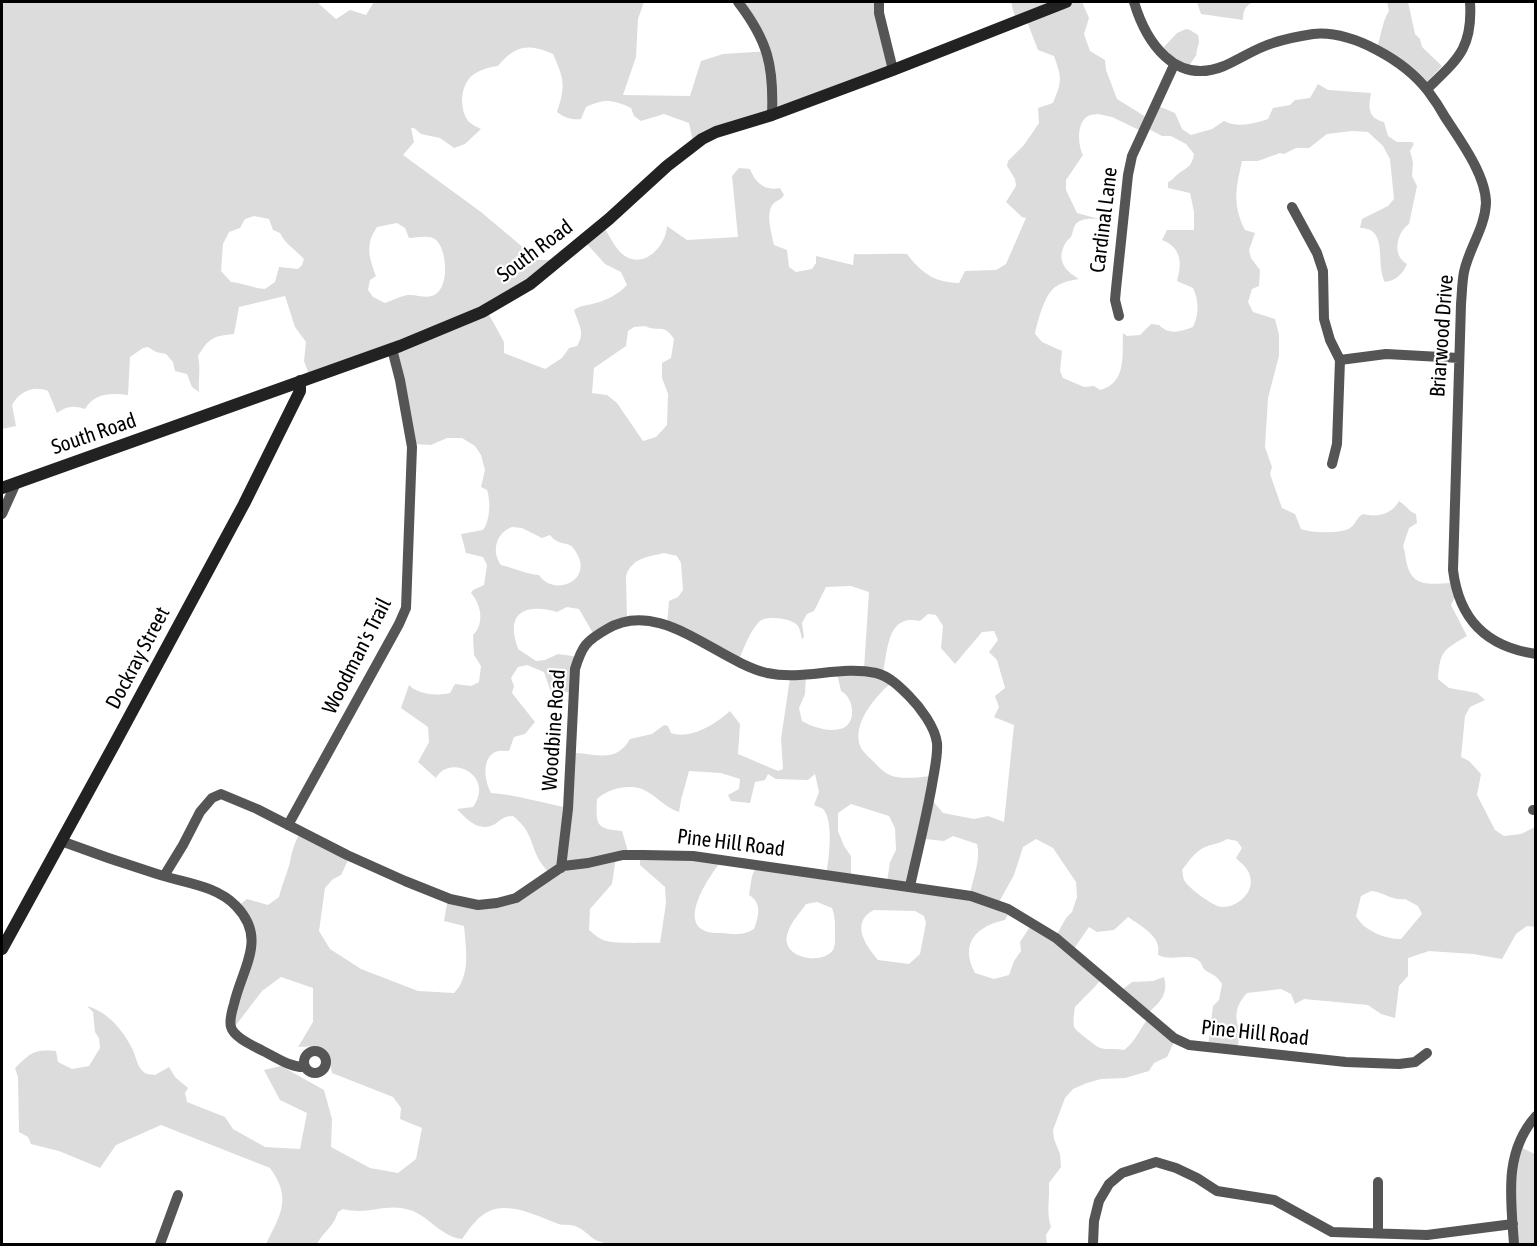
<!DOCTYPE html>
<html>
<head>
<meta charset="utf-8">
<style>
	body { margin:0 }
	#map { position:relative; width:1537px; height:1246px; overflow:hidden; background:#fff; font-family:"Asap Condensed",sans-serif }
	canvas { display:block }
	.frame { position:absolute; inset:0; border:3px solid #000; pointer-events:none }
</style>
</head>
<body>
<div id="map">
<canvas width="1537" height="1246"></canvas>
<div class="frame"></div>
</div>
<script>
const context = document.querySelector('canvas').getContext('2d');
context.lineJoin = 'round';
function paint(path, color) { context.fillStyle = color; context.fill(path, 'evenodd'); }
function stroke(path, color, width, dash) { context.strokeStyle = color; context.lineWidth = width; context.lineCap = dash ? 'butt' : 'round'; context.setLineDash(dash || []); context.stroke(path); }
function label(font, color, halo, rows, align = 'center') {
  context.font = font + ' "Asap Condensed",sans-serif'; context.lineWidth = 4.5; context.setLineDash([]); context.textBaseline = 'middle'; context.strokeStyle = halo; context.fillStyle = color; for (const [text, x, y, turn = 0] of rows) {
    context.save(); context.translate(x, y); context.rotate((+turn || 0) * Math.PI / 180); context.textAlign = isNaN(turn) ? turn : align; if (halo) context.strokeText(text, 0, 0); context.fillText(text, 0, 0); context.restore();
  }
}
const green = new Path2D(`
	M2 2H317L336 19 350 10 366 15 374 2H644L638 19 636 57 623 95 690 96 701 61 723 54 770 51 742 2H875L894 69 694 146 689 123 664 114 641 121 634 116 631 108C611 99 605 99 586 107L581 119C571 120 565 118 557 112 566 86 564 79 553 54 529 43 515 45 498 66 489 67 474 71 468 80 460 91 460 110 468 121 471 124 477 127 481 129L465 144 454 148 440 138 421 134 414 128H411L414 142 403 155 481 212 538 260H559L487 311 504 342V353L545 369 562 358 569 348 577 346C586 332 578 324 574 310 581 305 584 306 592 304 605 301 618 295 627 285L621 272 605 264 587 244 605 229C610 237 615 247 621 253 642 272 666 247 667 226L687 240 738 237 732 176 739 168 750 169C756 184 765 191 780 188L784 195C781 200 777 200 773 204 765 214 772 234 774 245L787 250 789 267 796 272 812 269 816 263V256L853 265 854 254C872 255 889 253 907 254 922 273 933 282 959 283L965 271 996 270 1006 264 1026 218 1022 217 1006 202 1016 186 1015 179 1007 166 1008 161 1024 145 1039 123 1038 108 1053 103C1062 82 1062 78 1054 56L1038 50 1026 19 1016 21 1011 2H1082L1089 18 1084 34 1090 51 1105 60 1106 70 1117 99 1146 117 1156 105 1175 113 1182 129 1191 135 1212 129 1224 121C1238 128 1253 124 1268 119L1273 108 1290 105 1295 100 1310 98 1318 84 1328 90 1371 93C1368 108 1368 118 1384 122L1388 136 1397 142H1412L1414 144 1410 151 1413 162 1412 176 1417 186 1409 224C1396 233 1392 256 1407 264 1403 274 1395 281 1385 282 1375 263 1389 228 1360 228L1362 219 1388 206 1394 199 1390 159 1383 146 1368 132 1352 131 1327 134 1309 148H1296L1284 154 1280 153 1258 161H1242C1236 188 1232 204 1245 230L1255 233 1249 250 1251 258 1260 270 1259 286 1252 289 1248 302 1253 312 1275 319 1279 335V356L1268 398 1265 447 1272 467 1270 474 1282 508 1295 514 1301 529C1311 533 1341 534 1350 528 1356 524 1356 518 1363 514 1377 518 1392 514 1399 501 1406 505 1409 512 1416 514L1417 523 1409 528 1403 546C1405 551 1405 554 1406 560 1411 588 1428 584 1451 583L1458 591 1451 605 1467 636C1443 650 1440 651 1438 679L1449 688 1477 693 1485 700 1470 707 1465 716 1461 757 1469 761 1481 774 1477 795 1495 830 1504 836 1521 834 1535 827V927L1527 926 1516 934 1502 959 1473 954 1429 951 1408 958V976L1399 986 1395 1018 1381 1014 1368 1005 1304 999 1295 1004 1291 994 1281 989 1247 993C1236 1005 1234 1015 1239 1030 1240 1036 1238 1045 1237 1051L1208 1046 1213 1006 1219 1000 1222 984C1215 973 1212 976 1204 969 1202 967 1202 963 1199 961 1190 952 1172 962 1158 955 1162 936 1142 927 1128 917L1114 930 1097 932 1089 927 1073 950 1102 978C1093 990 1084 997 1075 1007 1074 1013 1073 1021 1074 1027 1076 1031 1096 1046 1100 1048 1107 1050 1116 1048 1124 1050 1135 1042 1140 1029 1149 1017L1175 1040 1167 1057 1154 1063 1149 1071 1125 1078 1101 1079 1087 1083 1073 1089 1065 1098 1053 1130 1054 1139 1060 1154 1061 1167 1049 1183C1050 1197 1046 1213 1051 1227L1046 1235 1047 1244H607C603 1242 598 1242 594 1239 587 1234 583 1229 575 1226 569 1224 562 1226 556 1223 537 1216 513 1203 492 1210 478 1215 471 1227 462 1239 442 1237 430 1218 413 1211 387 1201 369 1216 343 1209L338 1212C333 1228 324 1231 317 1244H266C281 1214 292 1198 270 1168L161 1125 116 1145 100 1168 59 1151 31 1144 28 1137 19 1132 18 1077 15 1068C31 1053 33 1049 56 1051L58 1062 72 1069 89 1066 100 1048 99 1038 95 1032 93 1012 87 1006C108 1012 122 1029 132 1048 136 1056 137 1068 145 1073 148 1075 152 1074 155 1075L169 1067 175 1077 188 1088 185 1093 187 1102 225 1117 233 1129 265 1147 300 1149 307 1113 280 1100 264 1070 281 1066 324 1090 332 1119 331 1147 370 1168 398 1173 416 1159 422 1128 400 1119 401 1108 393 1097 332 1073C328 1047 324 1045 298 1047L313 1022V988L281 977 262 991 233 1029 232 1017 254 948 238 906 247 899 268 905 279 897C282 884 287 874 290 862 292 851 294 845 299 834L350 856 341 875 333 879 325 888 319 931 330 949 361 969 418 991 454 993C471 976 466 949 464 926L444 921 448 898 495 904 551 875C546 869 540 863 537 856 529 837 530 830 513 816 504 816 502 819 495 824 480 833 467 820 457 809L473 807C496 775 449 753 436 778L418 762 429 742 428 727 401 708 409 685C419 695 437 696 450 693L455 684 471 686 479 682 481 666 474 655 473 635C485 624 481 604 471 593L473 590 484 585 487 565 483 557 466 553 461 534 483 530C490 521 491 501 487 490L481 487 485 470 481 455 475 446 462 438H447L431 445 413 444 394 350 310 377 304 361 306 342 295 327 285 296 239 307 234 334C213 336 209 338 198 356 201 369 198 378 199 392L192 387 187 374 175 371 173 362 166 354 156 352 148 347 143 348 130 357 128 395C110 393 95 393 85 409 73 405 67 406 57 413L48 391C33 385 19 392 12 405L16 426 2 429ZM1098 114 1112 117 1139 130 1145 127 1162 136H1171L1186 144 1194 154C1192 166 1188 167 1179 173 1175 176 1173 180 1168 182V188L1190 193 1194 212V230H1167L1162 240C1182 248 1182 263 1177 281L1193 288C1199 300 1199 315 1193 327 1180 332 1169 335 1159 325L1151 324 1140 335 1127 336 1123 333C1122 355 1127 383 1100 390L1094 386 1084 387 1063 378 1060 371 1062 351 1042 342 1035 334C1037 323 1044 298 1052 290 1058 283 1071 280 1079 279 1065 271 1056 260 1065 244 1066 241 1069 239 1071 237 1074 230 1073 224 1080 221 1086 218 1093 219 1099 219L1077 213 1066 190V180L1083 155C1078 145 1076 123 1088 116 1091 114 1095 115 1098 114ZM254 216 269 219 273 230 280 233C285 244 296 250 304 259L302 265 298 269 279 267 275 282 265 289C253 288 243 283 231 282L221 271 223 244 229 232 240 228 245 219ZM397 223 405 228 409 238C418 238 430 234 437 241 447 252 449 285 436 294 428 300 417 294 408 295 401 296 393 300 385 303L373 297 368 290 370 280 376 276C369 257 365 244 377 227ZM645 326C659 333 663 322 674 339L671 358 662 363V378L668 394 667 425 656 437 643 441 617 403 607 395 592 393 594 368 626 346 628 331 634 327ZM512 527 522 528 542 538 550 535C552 537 554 540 557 541 564 545 569 542 574 549 597 580 554 598 539 575 526 574 514 568 501 565 491 551 496 533 512 527ZM664 553 677 556 681 563 683 590 678 597 669 601 667 625 739 659C745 646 749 633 759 622 765 615 792 618 798 626 800 629 801 635 802 639L804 637 802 623 807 614 814 611 826 587 851 586 869 592 864 669 837 673 841 691C855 698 857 726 840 729 827 732 813 727 802 721L799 708 805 694 806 675 790 678 781 739 783 769 778 771 738 754 740 724 730 711C716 724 690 740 671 733L668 726 664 725 652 734 630 739C616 763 599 754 575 753L569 808C542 803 518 795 491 793 485 782 481 759 495 752 499 750 505 751 509 751L514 737 525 734 535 722 512 693 514 686 511 678 518 667 527 665 544 672 551 692H574L579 657 558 654 545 660 536 661 518 649C516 642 513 633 514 626 516 605 542 607 557 612L567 607 579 609 594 635 627 620 626 576C632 558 647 557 664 553ZM928 614 936 615 943 626 941 648 955 664 982 632 994 631 998 640 989 652 997 660 1005 688 995 696 999 707 994 717 1014 725 1004 822 988 816 974 819 943 813 931 799 933 776C921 777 908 779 896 777 888 776 879 768 874 762 870 758 864 753 861 748 850 724 877 695 893 681L883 672C888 650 887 613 920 621ZM689 771 721 773 740 779 739 789 728 795 731 801 750 803 755 782 765 780 768 774 776 779 808 780 815 774 819 792 814 805C816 806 822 808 823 809 834 820 829 861 826 874L757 865 752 876 749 895C762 903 759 916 754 929 743 936 734 934 722 933 717 933 712 933 708 932 676 923 711 874 722 860L640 855V865L665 887 666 903 660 943C645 942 612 945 601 939 597 937 593 933 589 930L590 909 612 884 616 857 629 855 622 831C595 829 596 824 597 799 608 789 627 784 642 789 656 795 665 808 679 812L681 800ZM851 804 889 816 895 828 896 850 890 862 887 882 851 878V856L844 846 838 831V813ZM953 836 977 844C981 861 973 877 970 894L912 885 925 839 944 841ZM1036 839 1053 848 1076 882 1077 897 1072 912 1066 918 1056 936 1031 925 1020 942 1021 951 1014 961 1009 975 994 979 975 973C959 943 977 926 1005 920L1010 910 999 902 1014 875 1023 847ZM1227 839 1237 841 1242 848 1236 858C1241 863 1249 869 1250 876 1255 892 1237 908 1222 907 1214 907 1188 888 1184 880 1183 877 1183 874 1182 870 1188 862 1194 853 1203 848 1211 844 1219 844 1227 839ZM1371 891C1384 892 1392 901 1405 899L1418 906 1422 914 1401 939C1385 939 1364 931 1356 916L1361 896ZM817 902 832 908C835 916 835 922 835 931 835 937 836 944 833 950 822 966 778 958 788 932 791 922 800 913 806 904ZM874 910 915 911 924 916 926 923 920 954 909 964 878 960C865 945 850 922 874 910Z
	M1197 2H1254C1245 5 1243 11 1243 20L1201 14Z
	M1387 2H1408L1415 34 1420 39 1422 47 1442 66 1424 85 1377 48C1381 36 1382 22 1389 11Z
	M1186 29 1190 30 1198 35 1199 42 1196 54H1197L1189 66 1161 50 1177 33Z
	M1164 977C1169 995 1159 1003 1147 1014L1123 989 1132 982 1153 981Z
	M1520 1147 1535 1154 1536 1244H1515L1512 1180Z`);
const street = new Path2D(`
	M738 2C768 41 774 66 772 115
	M879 2V13L893 70
	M1134 2C1146 42 1175 86 1224 66 1240 59 1256 48 1273 43 1285 39 1300 36 1313 34 1352 30 1405 61 1428 91 1434 99 1440 108 1445 117 1460 140 1486 175 1486 203 1485 228 1469 248 1464 272 1462 282 1462 293 1461 304L1453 570C1459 619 1486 647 1536 654
	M1427 89C1458 59 1473 48 1470 2
	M1292 207 1317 253 1323 271 1324 319 1330 340 1340 360 1337 444 1332 464
	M1119 316 1115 300 1116 289 1128 175 1132 156 1174 65
	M1340 360 1386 354 1459 358
	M2 514 16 483
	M1533 810H1536
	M288 825 399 624 406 608 412 447 400 380 392 349
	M61 841C93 853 125 864 157 874 184 883 216 885 236 906 268 939 242 968 234 1004 232 1011 229 1020 231 1027 234 1038 254 1046 263 1051 276 1057 291 1068 305 1067
	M561 868 568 809 575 669C582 646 586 641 607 629 660 597 717 661 767 673 804 681 840 665 876 673 889 676 900 687 909 696 920 707 935 727 937 743 938 754 935 767 933 779 927 815 918 850 910 886
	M164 876 183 845 200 812 212 798 221 794 257 809 347 855 405 881 450 899 478 905 497 903 516 898 563 866 588 863 623 855H643L693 856 971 896 1008 909 1056 938 1174 1038 1189 1045 1346 1062 1399 1064 1415 1062 1427 1053
	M304 1062a11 11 0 1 1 22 0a11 11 0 1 1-22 0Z
	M1378 1233V1182
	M160 1244 178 1195
	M1093 1244 1094 1221 1099 1201 1109 1184 1122 1173 1156 1162 1176 1168 1197 1178 1217 1191 1274 1200 1332 1232 1427 1235 1513 1224
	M1514 1244C1511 1199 1503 1153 1536 1116`);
const secondary = new Path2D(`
	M2 488 400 346 482 312 530 284 609 219 667 166 702 139 716 132 772 115 893 70 1066 2
	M2 949 114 745 244 504 300 391V381`);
const streetNames = [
	["Cardinal Lane",1104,220,-83],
	["South Road",535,251,-37],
	["Briarwood Drive",1442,336,-86],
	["South Road",94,434,-19],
	["Woodman's Trail",357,656,-63],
	["Dockray Street",138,658,-62],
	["Woodbine Road",554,730,-86],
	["Pine Hill Road",731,843,7],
	["Pine Hill Road",1255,1033,6]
];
paint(green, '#dcdcdc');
stroke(street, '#555', 10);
stroke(secondary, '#222', 12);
label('21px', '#000', '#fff', streetNames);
</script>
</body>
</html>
